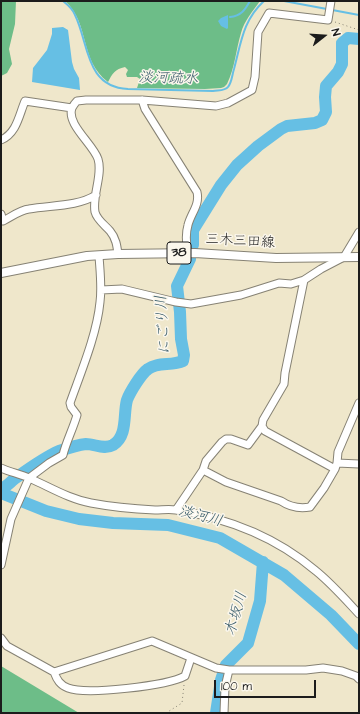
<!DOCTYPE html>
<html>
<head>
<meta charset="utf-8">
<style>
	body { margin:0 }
	#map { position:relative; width:360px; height:714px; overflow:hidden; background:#efe7cb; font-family:"Architects Daughter",sans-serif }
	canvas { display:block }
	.frame { position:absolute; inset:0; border:2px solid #1c1c1c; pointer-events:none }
	.north { position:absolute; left:304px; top:16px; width:40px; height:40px; -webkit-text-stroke:3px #fbf7ec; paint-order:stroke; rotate:73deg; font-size:11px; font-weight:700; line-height:16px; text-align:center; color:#1c1c1c }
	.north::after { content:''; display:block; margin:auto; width:14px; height:18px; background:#1c1c1c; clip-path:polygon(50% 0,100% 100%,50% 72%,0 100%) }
	.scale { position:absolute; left:214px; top:680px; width:102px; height:18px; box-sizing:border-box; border:2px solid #1c1c1c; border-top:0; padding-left:5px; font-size:12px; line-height:14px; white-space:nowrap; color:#1c1c1c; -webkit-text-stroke:3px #fbf7ec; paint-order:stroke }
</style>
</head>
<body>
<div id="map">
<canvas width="360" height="714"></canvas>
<div class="frame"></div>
<div class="north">N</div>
<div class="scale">100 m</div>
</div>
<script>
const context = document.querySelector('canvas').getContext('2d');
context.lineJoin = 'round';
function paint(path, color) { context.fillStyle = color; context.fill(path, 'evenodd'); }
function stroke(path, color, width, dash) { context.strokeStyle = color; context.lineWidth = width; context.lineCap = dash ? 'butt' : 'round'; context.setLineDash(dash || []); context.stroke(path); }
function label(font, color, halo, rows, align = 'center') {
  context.font = font + ' "Architects Daughter","Klee One",sans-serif'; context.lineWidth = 3; context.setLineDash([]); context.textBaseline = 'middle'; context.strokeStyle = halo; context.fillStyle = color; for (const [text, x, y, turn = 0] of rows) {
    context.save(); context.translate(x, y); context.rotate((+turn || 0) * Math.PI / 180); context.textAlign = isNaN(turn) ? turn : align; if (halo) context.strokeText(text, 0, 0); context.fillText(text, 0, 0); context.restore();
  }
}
const forest = new Path2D(`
	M1 1H16L15 24 9 49 12 64 7 73 1 76Z
	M65 1H260C253 11 244 21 241 33 236 49 235 68 227 84L224 87 221 88 205 89 137 88 140 79 137 77H127L126 74 128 70 125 67C115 69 112 74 108 82 79 60 90 23 65 1Z
	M1 666 79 713H1Z`);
const water = new Path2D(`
	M228 15V28L227 29 221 26 218 21 221 18Z
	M63 27 68 30 72 62 74 69 79 78 80 90 32 82 33 68 47 50 52 34V28Z`);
const stream = new Path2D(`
	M63 1C68 5 73 9 75 15 89 43 85 87 128 89L213 91C218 90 225 91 228 87 232 82 232 75 234 69 241 43 243 20 264 1
	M284 1 359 15
	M230 17C241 16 245 10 250 1`);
const river = new Path2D(`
	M193 245V230L221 185 237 165 258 146 281 129 287 126 315 123 322 120 326 112 325 97 326 86 338 72 342 64V43L348 38 359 39
	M1 490C5 487 9 484 13 480 27 470 43 458 59 451 68 448 77 445 86 444 95 444 104 450 113 445 128 436 123 414 127 400 130 392 141 374 148 369 157 362 172 366 183 361L184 355 181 339 180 312 177 286 190 259
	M1 493 46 511 79 519 113 523 168 525 220 538 284 575 331 615 359 644
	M216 713 221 680 226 665 248 643 260 601 263 562`);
const path = new Path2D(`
	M335 22 359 30
	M166 713 182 703 184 685`);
const minor = new Path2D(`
	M142 100 145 109 197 192C200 205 191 213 188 225 185 235 186 243 188 253
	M1 140C17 133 19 115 25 101L72 108
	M1 214 3 221C11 217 20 210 29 209 50 205 77 207 96 195
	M118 254C117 246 116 238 110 231 105 225 97 220 95 212 92 195 103 175 98 159 93 144 66 124 72 108 73 106 75 103 77 101L86 100H142L216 106 228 103 252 90 255 77 258 32 269 13 328 20 331 1
	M304 280 285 373 284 384 263 420 262 426 265 431 335 469 337 463 359 464
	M101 290 122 289 176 302 191 304 241 295 279 283 291 284 304 280 321 269 344 257 359 232
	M337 463 338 452 359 403
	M1 468C10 472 20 474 29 478 50 487 69 499 91 503 112 507 134 509 155 510 162 510 169 509 176 510 227 518 276 537 316 571 332 584 345 599 359 614
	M203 470 226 482 281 501C290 507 299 509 310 507L324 488 335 469
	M176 510 203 470 206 461 222 442 226 439H231L248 445 262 426
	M1 565 11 519 29 478 49 463 63 455C66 442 73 429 77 415L71 407 70 403C81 372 97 334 100 302 102 287 100 271 99 256
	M1 638 7 646 54 672 152 641 216 668 229 670H306L323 668 342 671 356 676 359 679
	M54 672C57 680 60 685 68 688 86 695 167 686 185 676L191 658
	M224 713 225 687 229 670`);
const major = new Path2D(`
	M1 273 87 256 118 254 195 253 276 258 359 257`);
const shields = [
	[179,253,24]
];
const shieldNames = [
	["38",179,253]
];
const streetNames = [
	["三木三田線",240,242,3]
];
const waterNames = [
	["淡河疏水",168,79,1],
	["にごり川",164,325,-94],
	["淡河川",200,517,15],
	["木坂川",237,614,-74]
];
paint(forest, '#6dbd88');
paint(water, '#66bfe4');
stroke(stream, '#66bfe4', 2);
stroke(river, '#66bfe4', 12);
stroke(minor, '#868274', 9);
stroke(major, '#868274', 10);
stroke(path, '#868274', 1, [1, 3]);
stroke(minor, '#fff', 7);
stroke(major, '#fff', 8);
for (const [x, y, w] of shields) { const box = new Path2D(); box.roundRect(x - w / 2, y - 11, w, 22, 3); context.fillStyle = '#fbf7ec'; context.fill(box); stroke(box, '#1c1c1c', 1); }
label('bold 13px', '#1c1c1c', null, shieldNames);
label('14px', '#1c1c1c', '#fbf7ec', streetNames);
label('italic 15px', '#3a5d6c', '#fbf7ec', waterNames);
</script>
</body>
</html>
